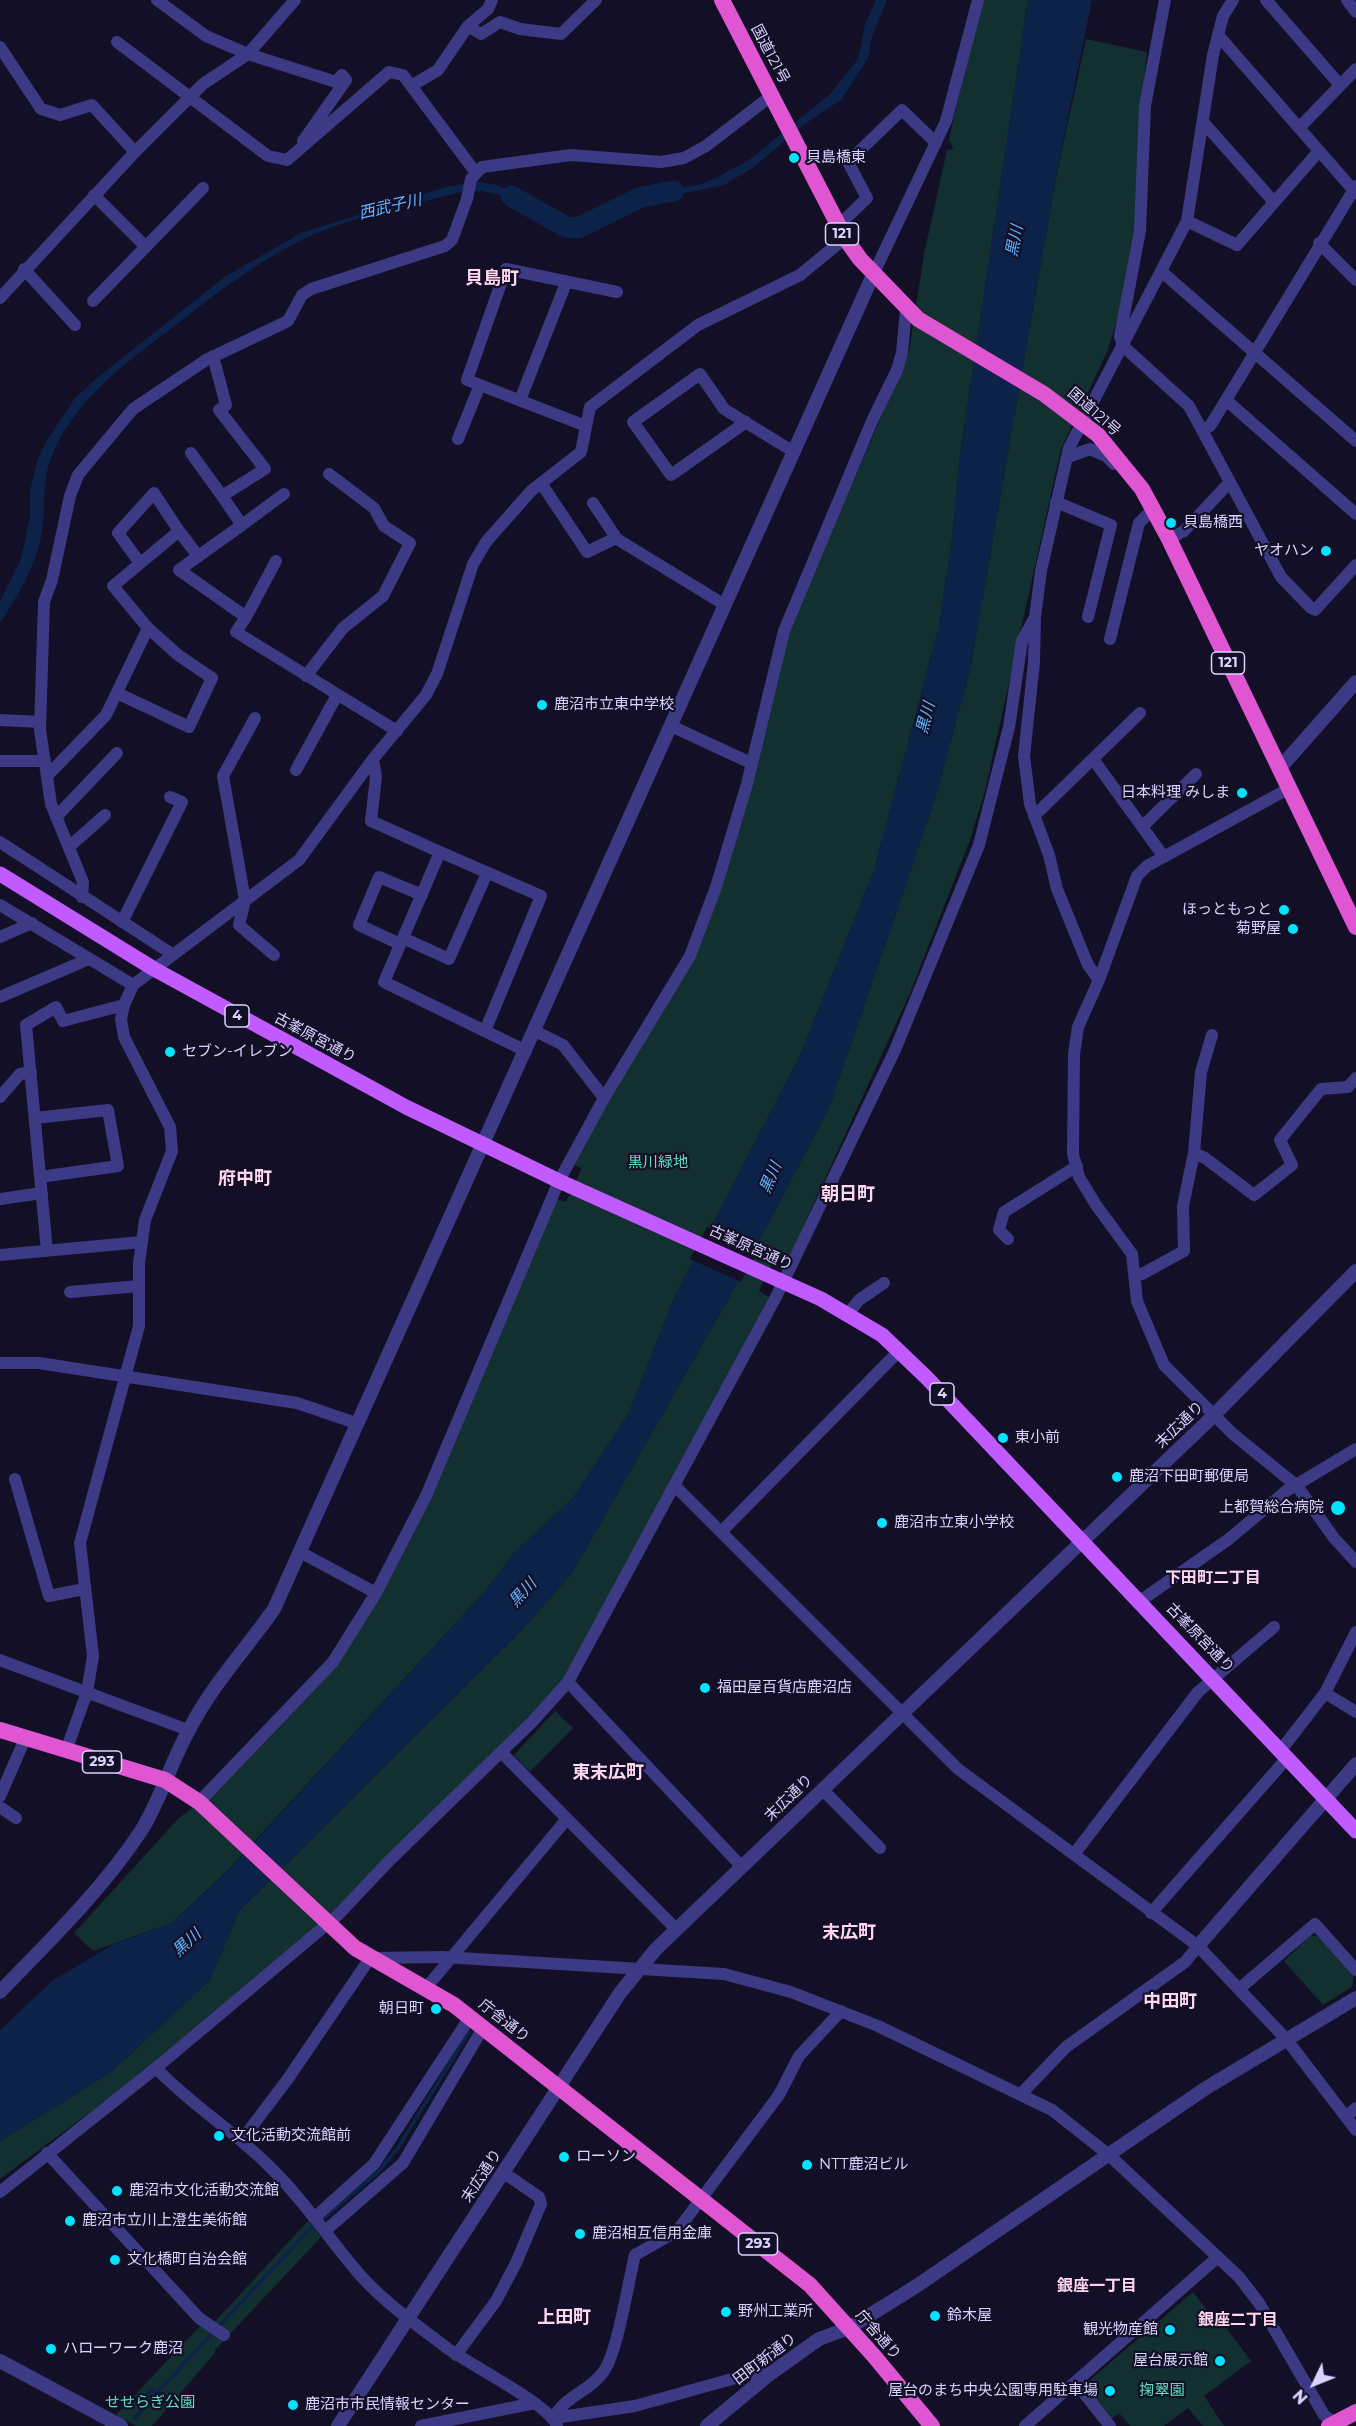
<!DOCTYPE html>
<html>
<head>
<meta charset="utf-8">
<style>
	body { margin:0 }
	#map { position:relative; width:1356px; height:2426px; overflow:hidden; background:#130f26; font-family:Montserrat,sans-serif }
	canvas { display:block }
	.north { position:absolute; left:1284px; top:2354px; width:60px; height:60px; -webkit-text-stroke:4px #130f26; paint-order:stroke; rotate:227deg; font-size:16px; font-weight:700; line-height:24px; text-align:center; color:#d9d4ff }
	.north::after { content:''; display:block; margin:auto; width:21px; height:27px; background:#d9d4ff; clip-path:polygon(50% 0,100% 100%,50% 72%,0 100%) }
</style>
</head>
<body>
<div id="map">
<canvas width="1356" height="2426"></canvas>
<div class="north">N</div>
</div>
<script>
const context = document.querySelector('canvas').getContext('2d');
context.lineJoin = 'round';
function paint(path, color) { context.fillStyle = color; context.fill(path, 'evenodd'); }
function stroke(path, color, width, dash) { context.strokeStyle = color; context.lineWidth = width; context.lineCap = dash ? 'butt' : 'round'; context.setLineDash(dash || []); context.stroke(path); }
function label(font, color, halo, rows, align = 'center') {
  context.font = font + ' Montserrat,"Noto Sans JP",sans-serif'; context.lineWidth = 4.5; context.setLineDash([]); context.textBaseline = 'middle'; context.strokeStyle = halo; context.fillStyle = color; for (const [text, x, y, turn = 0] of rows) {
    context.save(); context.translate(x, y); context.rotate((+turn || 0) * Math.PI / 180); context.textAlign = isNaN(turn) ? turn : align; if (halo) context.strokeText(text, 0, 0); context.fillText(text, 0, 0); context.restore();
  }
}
const green = new Path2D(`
	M981 0H1028L960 456 952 540 939 627 874 870 800 1056 675 1296 628 1415 573 1498 515 1552 487 1589 228 1870 172 1923 93 1951 74 1933 177 1820 239 1769 338 1665 376 1600 452 1448 557 1199 566 1202 582 1168 574 1165 591 1130 692 959 788 633 909 352 924 254 947 150 953 149 949 139Z
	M1086 39 1147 52 1140 117 1136 223 1122 303 1108 350 1061 449 985 791 970 840 910 993 787 1262 775 1257 759 1291 769 1297 567 1674 537 1711 316 1929 150 2068 0 2179V2141L111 2072 210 1980 239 1911 524 1628 572 1573 726 1303 829 1108 934 802 970 670 1055 182Z
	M555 1711 573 1728 530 1772 514 1755Z
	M1310 1936H1319L1354 1974 1352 1987 1323 2005 1284 1961Z
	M308 2221 321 2237 215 2350V2353L152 2426H136L116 2415 199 2327 209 2328Z
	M1193 2292 1217 2323 1221 2321 1251 2361 1204 2396 1224 2426H1203L1188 2408 1164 2426H1130L1119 2413 1111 2419 1084 2385Z`);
const water = new Path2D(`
	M876 0H887L872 36 868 58 842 99 802 126 754 167 724 185 652 200 594 229 568 235 536 222 499 195 481 191 461 192C421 203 378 211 338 225 278 246 227 285 177 324 130 360 77 397 53 453 43 475 45 501 43 524 39 562 20 592 0 623V601L21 559 30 517V491L37 461 47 440 75 398 98 377 226 276 301 233 449 186 479 182 497 185 514 193 557 224 568 226 587 225 652 194 701 184 716 178 749 160 830 94 858 59 865 24Z
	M1028 0H1092L1055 182 970 670 934 802 829 1108 726 1303 572 1573 524 1628 239 1911 210 1980 111 2072 0 2141V2030L52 1981 112 1945 172 1923 228 1871 487 1589 515 1552 573 1498 628 1415 675 1296 800 1056 874 870 939 627 952 540 960 456Z`);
const pier = new Path2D(`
	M707 1227 758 1251 741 1282 690 1259Z`);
const stream = new Path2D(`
	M135 2418 144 2407 143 2400 151 2390 157 2392 165 2384 307 2232 379 2171 398 2148 469 2032`);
const river = new Path2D(`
	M511 196 566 227 578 228 641 197 674 191`);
const minor = new Path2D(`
	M157 0 206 36 248 54 336 82 342 75 346 80 303 141
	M1165 0 1145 106 1140 231 1120 336 1123 346 1189 406 1202 430
	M1266 0 1340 85
	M1347 0 1356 12
	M468 26 481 34 500 22 520 29 561 34 596 0
	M1218 35 1356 193
	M117 42 268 156 287 160 389 72 403 75 476 173
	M0 47 41 109 60 115 92 105 135 152
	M411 86 438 70 468 26 488 9 492 0
	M1203 122 1274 202
	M1299 128 1356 69
	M1356 186 1226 400 1210 426 1202 430 1281 577 1311 608 1315 610 1356 565
	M94 195 146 247
	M1187 221 1237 245 1319 151
	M838 226 867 198 848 162 902 110 936 143
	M1319 243 1356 280
	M24 269 75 325
	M1162 272 1356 441
	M873 275 946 121 978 0
	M0 298 135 152 203 84 248 54 295 0
	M93 301 203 188
	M213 356 226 405 219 410 265 469 222 496 242 525 179 570 246 617 276 561
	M520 400 566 283
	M1226 400 1356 514
	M746 422 671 475 633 422 700 374 724 409 794 452
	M586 426 467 380 506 269 617 292
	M458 439 480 385
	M191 453 222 496
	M1068 457 1090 449 1106 456 1114 464
	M541 483 587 552 616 538
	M1056 502 1111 525 1088 617
	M593 503 617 539 725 605
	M242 525 284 494
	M1169 539 1184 531 1229 483
	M140 563 118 533 154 493 179 531
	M246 617 236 632 397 731
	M1110 639 1139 523 1153 509
	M306 676 343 628 383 596 410 543 384 526 374 508 329 474
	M117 693 189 727 212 678 178 655 148 628
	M255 718 223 776 245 900 239 925 274 955
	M0 720 40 722
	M671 726 751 763
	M373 759 376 777 371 821 440 852 384 982 526 1051
	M1093 759 1164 857
	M0 761H45
	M296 770 337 695
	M47 776 106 715 148 628 113 586 179 531 198 556
	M1288 789 1147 866 1137 876 1099 980 1078 1027 1074 1054 1073 1154 1079 1177 1096 1205 1132 1254 1137 1301 1164 1365 1233 1434 1297 1486 1334 1538 1356 1562
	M1034 816 1140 713
	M56 817 117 753
	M1142 827 1196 774
	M0 842 172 954
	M69 847 105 815
	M440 852 541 896 485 1031
	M82 897 83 882 51 804 40 730 44 602 52 580 70 496 78 475 133 409 206 360 288 321 302 295 311 289 445 246 452 240 467 199 471 179 482 167 571 155 661 162 684 158 706 146 771 96
	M0 905 133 985
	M122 922 182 802 170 797
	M0 937 32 923
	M403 938 449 959 487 873
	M400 944 359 925 379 877 422 895
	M1099 980 1088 965 1057 889 1049 855 1030 804 1024 756 1034 662 1035 617 1041 571 1069 448 1187 221 1213 55 1223 16 1233 0
	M0 997 89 959
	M535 1031 563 1045 604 1098
	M0 1097 20 1074 31 1072
	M35 1118 108 1110 118 1166 40 1177
	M1194 1153 1205 1158 1254 1195 1292 1165 1280 1140 1321 1089 1348 1087 1356 1078
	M0 1199 42 1193
	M1008 1239 999 1230 1004 1212 1077 1166
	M47 1251 26 1025 56 1007 63 1021 124 1005
	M0 1255 142 1242
	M1135 1275 1142 1274 1184 1251 1183 1206 1194 1153 1201 1072 1212 1035
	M70 1292 139 1286
	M848 1314 859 1300 884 1283
	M0 1363H39L297 1403 356 1423
	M15 1479 49 1596 84 1589
	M675 1486 958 1769 1198 1946 1287 2040 1356 2130
	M722 1531 900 1350
	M300 1552 376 1593
	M1140 1601 1229 1539 1286 1491 1356 1449
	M0 1660 188 1730
	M568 1682 741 1866
	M1325 1693 1356 1712
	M1281 1750 1325 1693 1356 1632
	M66 1751 87 1692 93 1656 80 1543 139 1326V1263L145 1220 172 1151 170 1127 124 1037 121 1019 124 1005 133 985 299 860 373 759 426 695 437 674 473 564 486 542 531 491 581 452 590 407 698 325 800 275 845 238
	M502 1753 675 1928
	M822 1789 880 1848
	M0 1796 25 1739
	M199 1802 333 1662 376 1593 426 1496 559 1181 604 1098 690 956 716 887 747 784 784 631 872 421 897 370 902 353 906 309
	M0 1807 16 1818
	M1075 1853 1198 1692 1274 1627
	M1151 1913 1288 1757
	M426 1988 566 1820
	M1239 1989 1315 1924 1356 1970
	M156 2068C191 2105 233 2130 269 2166 303 2199 329 2239 360 2275 385 2303 417 2325 447 2348 470 2365 549 2404 557 2426
	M1021 2094 1066 2047 1185 1962 1198 1946
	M1347 2116 1356 2108
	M241 2141 287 2080 370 1958 443 1957 724 1974 791 1992 878 2026 1052 2110 1109 2155 1239 2277 1259 2303 1324 2415 1339 2426
	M47 2153 199 2318 224 2335
	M0 2192 156 2068 338 1915 389 1861 533 1721 568 1682 777 1295 895 1050 979 845 1009 727 1022 641 1035 617
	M314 2218 374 2164 470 2017
	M325 2231 403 2163 483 2028
	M456 2355 496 2301 516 2263 541 2204 539 2197 504 2173
	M1076 2383 1110 2426
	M554 2418C564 2396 591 2391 604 2371 618 2350 628 2283 635 2255L677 2231 779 2095 799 2056 841 2011
	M554 2418 635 2406 757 2372 767 2376
	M421 2426 535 2403
	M1025 2426 1218 2257`);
const tertiary = new Path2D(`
	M1279 769 1356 682
	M1198 1946 1356 1764
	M0 1992C49 1941 102 1890 141 1831 161 1799 171 1761 190 1728 213 1684 246 1649 274 1609L873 275
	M0 2361 121 2426
	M338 2426 620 1993 656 1949 1207 1422 1356 1271
	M707 2426 767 2376 819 2339 849 2328 915 2287 1206 2088 1356 1998`);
const primary = new Path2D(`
	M0 874 154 969 406 1107 559 1181 821 1299 882 1335 927 1378 1356 1831`);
const trunk = new Path2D(`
	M722 0 845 238 860 259 918 319 1044 394 1098 435 1142 489 1169 539 1356 927
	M0 1730 165 1780 199 1802 355 1948 454 2005 810 2285 874 2356 932 2426
	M1329 2426 1356 2412`);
const markers = [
	[794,158,6,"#00e5ff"],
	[1171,523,6,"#00e5ff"],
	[1326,551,6,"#00e5ff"],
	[542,705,6,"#00e5ff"],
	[1242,793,6,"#00e5ff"],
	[1284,910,6,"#00e5ff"],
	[1293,929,6,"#00e5ff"],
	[170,1052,6,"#00e5ff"],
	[1003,1438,6,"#00e5ff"],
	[1117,1477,6,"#00e5ff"],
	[1338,1508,8,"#00e5ff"],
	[882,1523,6,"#00e5ff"],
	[705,1688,6,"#00e5ff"],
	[436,2009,6,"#00e5ff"],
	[219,2136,6,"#00e5ff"],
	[564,2157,6,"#00e5ff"],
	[807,2165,6,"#00e5ff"],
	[117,2191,6,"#00e5ff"],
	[70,2221,6,"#00e5ff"],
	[580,2234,6,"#00e5ff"],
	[115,2260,6,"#00e5ff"],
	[726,2312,6,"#00e5ff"],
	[935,2316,6,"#00e5ff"],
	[1170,2330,6,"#00e5ff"],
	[51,2349,6,"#00e5ff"],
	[1220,2361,6,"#00e5ff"],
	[1110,2391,6,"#00e5ff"],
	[293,2405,6,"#00e5ff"]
];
const shields = [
	[842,234,33],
	[1228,663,33],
	[237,1016,24],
	[942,1394,24],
	[102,1762,39],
	[758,2244,39]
];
const shieldNames = [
	["121",842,234],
	["121",1228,663],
	["4",237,1016],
	["4",942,1394],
	["293",102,1762],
	["293",758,2244]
];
const streetNames = [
	["国道121号",770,54,62],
	["国道121号",1094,412,41],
	["古峯原宮通り",315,1038,28],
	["古峯原宮通り",751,1248,24],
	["末広通り",1180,1425,-44],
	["古峯原宮通り",1200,1638,46],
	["末広通り",789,1798,-44],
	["庁舎通り",504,2021,38],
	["末広通り",482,2176,-57],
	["庁舎通り",878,2335,49],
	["田町新通り",765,2359,-37]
];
const poiNames = [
	["貝島橋東",806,158],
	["貝島橋西",1183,523],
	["ヤオハン",1314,551,"right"],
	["鹿沼市立東中学校",554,705],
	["日本料理 みしま",1230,793,"right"],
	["ほっともっと",1272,910,"right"],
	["菊野屋",1281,929,"right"],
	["セブン-イレブン",182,1052],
	["東小前",1015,1438],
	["鹿沼下田町郵便局",1129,1477],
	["上都賀総合病院",1324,1508,"right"],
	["鹿沼市立東小学校",894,1523],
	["福田屋百貨店鹿沼店",717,1688],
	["朝日町",424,2009,"right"],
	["文化活動交流館前",231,2136],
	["ローソン",576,2157],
	["NTT鹿沼ビル",819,2165],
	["鹿沼市文化活動交流館",129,2191],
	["鹿沼市立川上澄生美術館",82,2221],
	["鹿沼相互信用金庫",592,2234],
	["文化橋町自治会館",127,2260],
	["野州工業所",738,2312],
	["鈴木屋",947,2316],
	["観光物産館",1158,2330,"right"],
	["ハローワーク鹿沼",63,2349],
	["屋台展示館",1208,2361,"right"],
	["屋台のまち中央公園専用駐車場",1098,2391,"right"],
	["鹿沼市市民情報センター",305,2405]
];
const parkNames = [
	["黒川緑地",658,1163],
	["掬翠園",1162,2391],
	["せせらぎ公園",150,2403]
];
const waterNames = [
	["西武子川",390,207,-13],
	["黒川",1015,241,-79],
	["黒川",926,718,-75],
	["黒川",771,1178,-67],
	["黒川",523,1593,-48],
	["黒川",187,1943,-43]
];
const neighbourhoodNames = [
	["下田町二丁目",1213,1578],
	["銀座一丁目",1097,2286],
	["銀座二丁目",1238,2320]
];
const quarterNames = [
	["貝島町",492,279],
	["府中町",245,1179],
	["朝日町",848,1195],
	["東末広町",608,1773],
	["末広町",849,1933],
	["中田町",1170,2002],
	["上田町",564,2318]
];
paint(green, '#12302f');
paint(water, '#0c2248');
paint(pier, '#130f26');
stroke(stream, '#0c2248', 4);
stroke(river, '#0c2248', 21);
stroke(minor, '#3d3a85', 12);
stroke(tertiary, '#3d3a85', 14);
stroke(primary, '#c25bff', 15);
stroke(trunk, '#e055d1', 16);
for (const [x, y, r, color] of markers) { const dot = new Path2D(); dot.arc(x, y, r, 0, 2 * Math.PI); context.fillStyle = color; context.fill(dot); stroke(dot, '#130f26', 2); }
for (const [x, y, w] of shields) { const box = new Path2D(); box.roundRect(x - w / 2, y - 11, w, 22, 4.5); context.fillStyle = '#130f26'; context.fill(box); stroke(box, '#d9d4ff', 1.5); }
label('bold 14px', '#d9d4ff', null, shieldNames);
label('15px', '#d9d4ff', '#130f26', streetNames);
label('15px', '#d9d4ff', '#130f26', poiNames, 'left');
label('15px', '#5fe0c0', '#130f26', parkNames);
label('italic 16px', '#62b6ff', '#130f26', waterNames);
label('bold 16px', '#ffd6f0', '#130f26', neighbourhoodNames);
label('bold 18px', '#ffd6f0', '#130f26', quarterNames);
</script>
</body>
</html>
